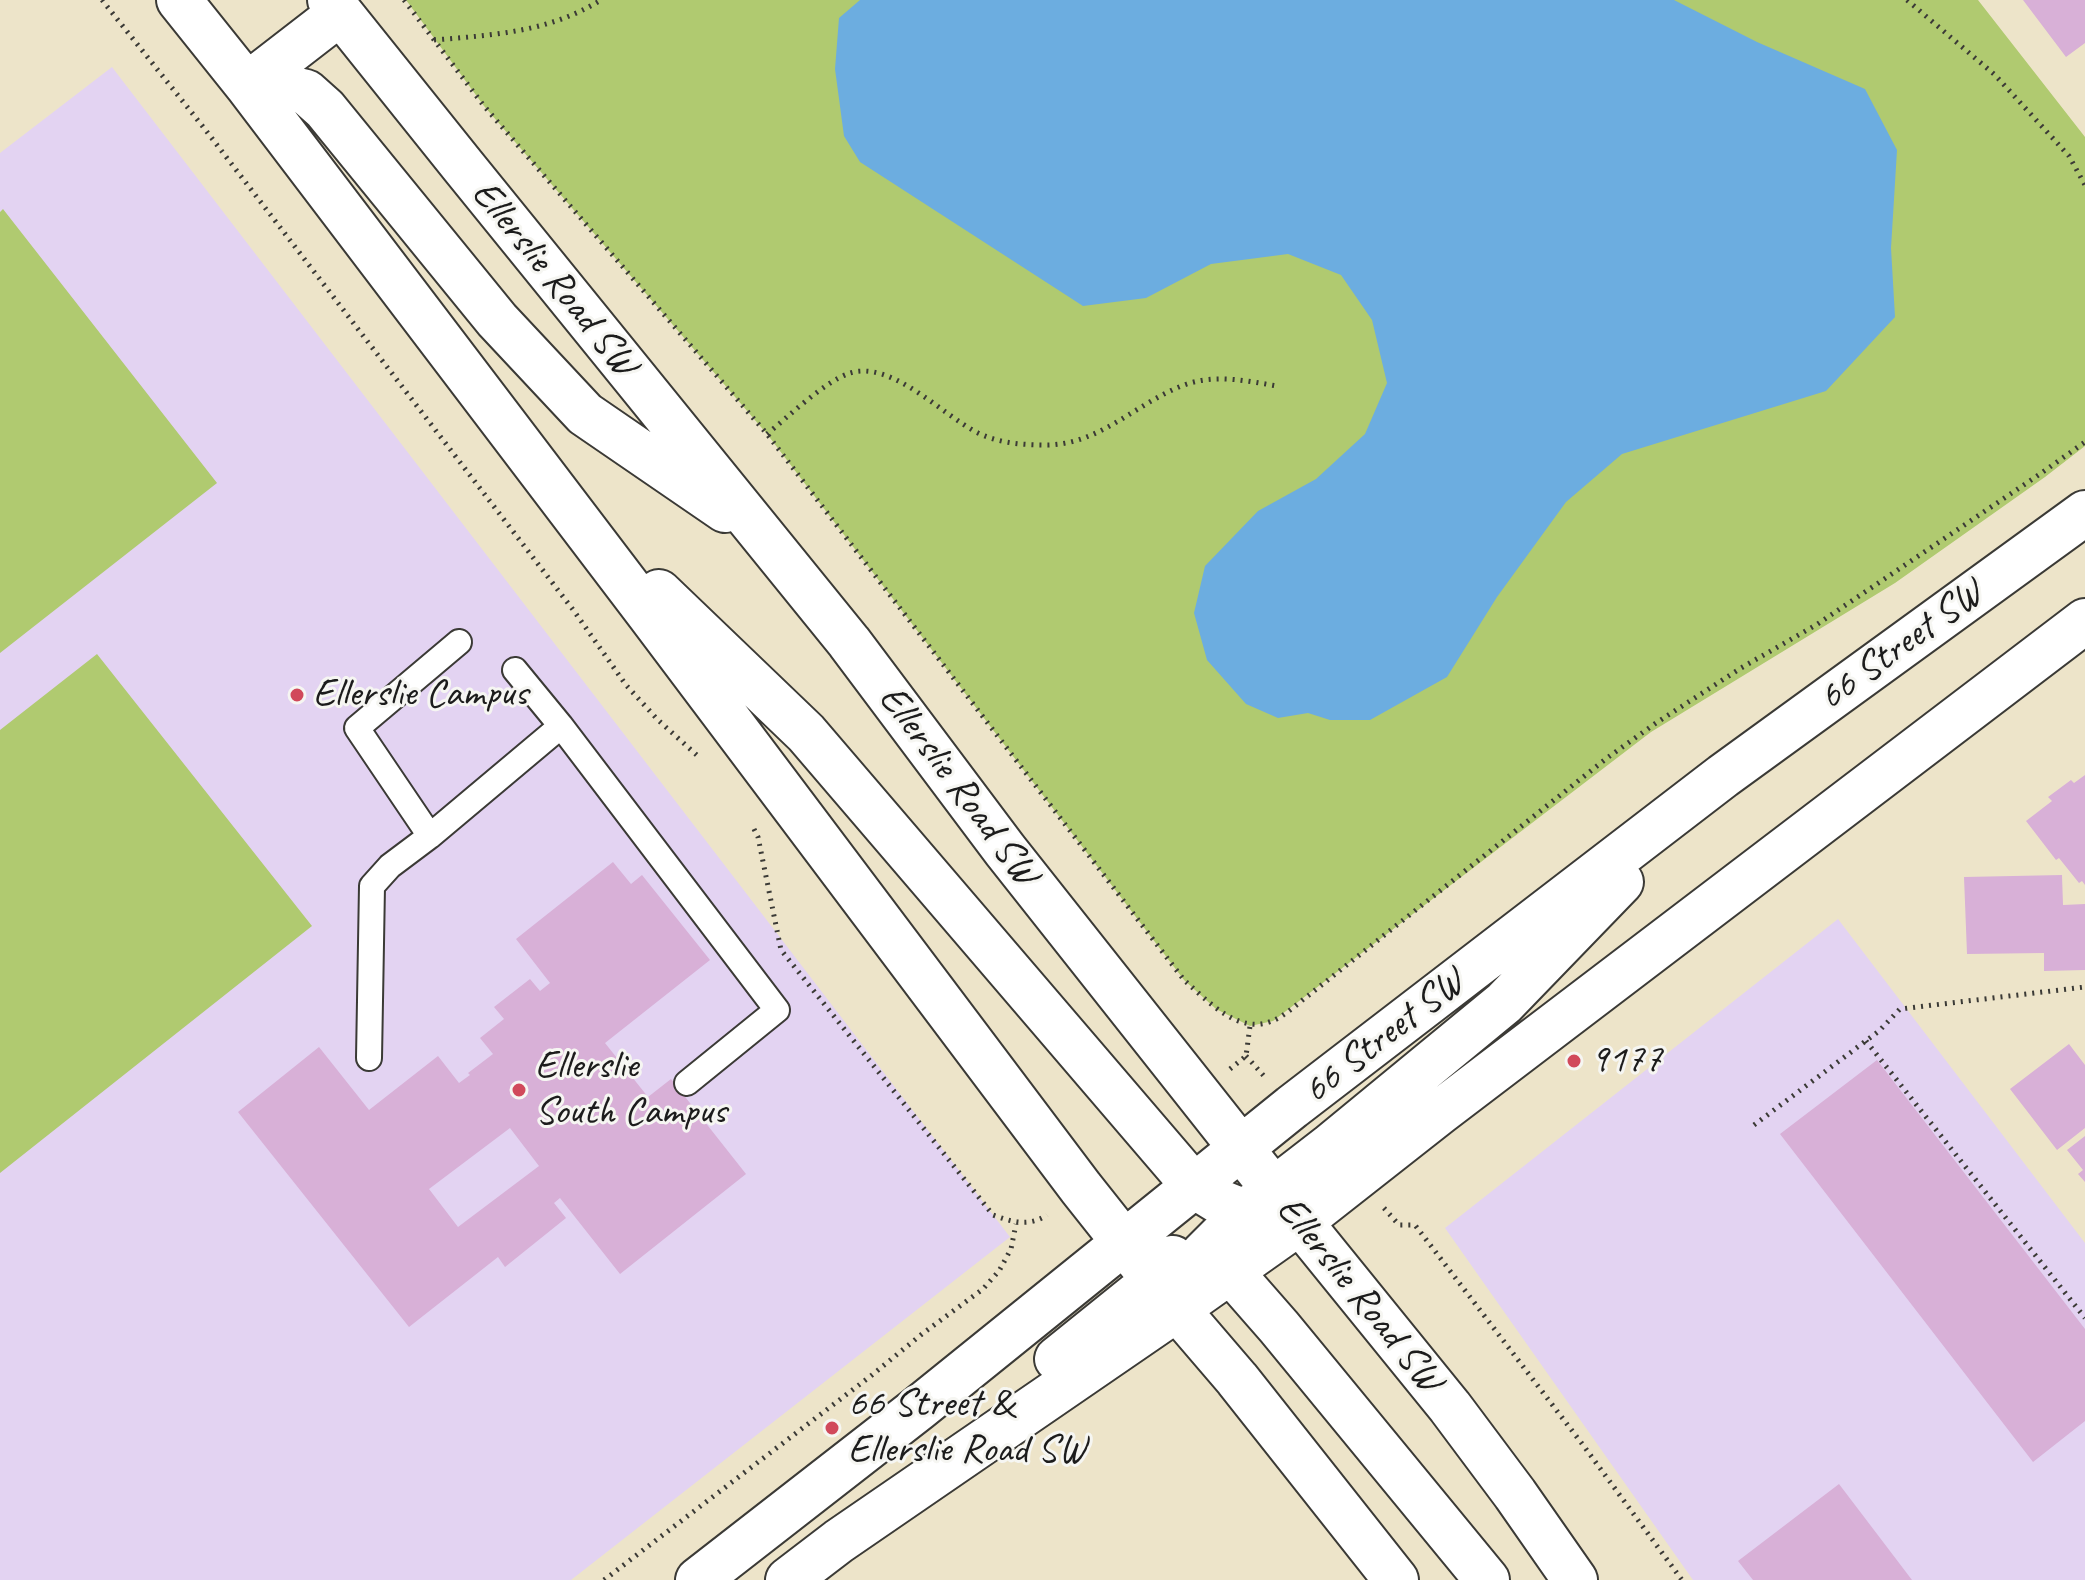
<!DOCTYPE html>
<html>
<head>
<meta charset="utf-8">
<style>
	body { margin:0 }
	canvas { display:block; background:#ede4c9 }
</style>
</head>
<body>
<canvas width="2085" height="1580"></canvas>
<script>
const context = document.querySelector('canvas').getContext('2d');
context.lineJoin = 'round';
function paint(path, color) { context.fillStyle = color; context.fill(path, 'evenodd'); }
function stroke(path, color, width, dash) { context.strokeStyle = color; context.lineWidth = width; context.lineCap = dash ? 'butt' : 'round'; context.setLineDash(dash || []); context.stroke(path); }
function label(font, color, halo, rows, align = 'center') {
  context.font = font + ' Caveat,sans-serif'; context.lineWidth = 6; context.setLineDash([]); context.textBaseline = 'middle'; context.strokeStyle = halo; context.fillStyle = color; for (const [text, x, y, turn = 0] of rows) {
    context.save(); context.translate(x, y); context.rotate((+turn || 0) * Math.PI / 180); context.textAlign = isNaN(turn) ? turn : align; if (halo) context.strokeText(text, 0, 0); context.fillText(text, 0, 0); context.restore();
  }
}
const built = new Path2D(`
	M112 67 1010 1237 571 1580H0V153Z
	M1838 919 2085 1243V1580H1693L1445 1228Z`);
const green = new Path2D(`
	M406 0H1978L2085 137V446L2045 477 1895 583 1651 732 1273 1021 1250 1026 1216 1009 1184 980 767 434 484 106Z
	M3 209 217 483 0 653V212Z
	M97 654 312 926 0 1173V730Z`);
const water = new Path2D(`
	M860 0H1674L1757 42 1865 89 1897 150 1891 248 1895 317 1826 391 1622 454 1566 502 1497 597 1447 677 1370 720H1330L1308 713 1278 718 1246 704 1207 660 1194 613 1205 566 1258 511 1316 479 1365 434 1387 383 1372 320 1341 275 1288 254 1211 264 1146 298 1083 306 860 162 844 136 835 69 839 18Z`);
const building = new Path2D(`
	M2023 0H2085V43L2066 57Z
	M2085 775V885L2082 881 2079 883 2059 858 2056 860 2026 821 2052 801 2048 797 2071 780 2074 783Z
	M613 862 631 884 642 875 710 960 605 1043 648 1097 671 1079 746 1174 620 1274 560 1198 554 1203 566 1218 505 1267 498 1257 409 1327 238 1112 319 1047 369 1110 438 1056 459 1083 470 1075 468 1073 493 1054 480 1038 504 1019 494 1007 530 979 540 991 550 983 516 939ZM510 1128 539 1166 458 1227 429 1189Z
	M2062 875 2063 905 2085 904V970L2044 971V953L1967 954 1964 877Z
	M2069 1044 2085 1065V1128L2057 1150 2010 1089Z
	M1877 1060 2085 1329V1421L2033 1462 1780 1134Z
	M2085 1136V1182L2078 1174 2083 1170 2067 1150Z
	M1839 1484 1912 1580H1753L1738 1561Z`);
const path = new Path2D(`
	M102 0 204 128 574 611 626 685 658 720 700 758
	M404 0 484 106 767 434 1184 980C1208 1001 1238 1035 1272 1021 1285 1016 1298 1003 1309 995L1607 758 1656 723 1741 668 1816 625 2040 474 2085 442
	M1907 0 1995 75 2069 156 2085 185
	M434 40C494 35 549 32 601 0
	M767 434C788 417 825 381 850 373 892 360 942 415 978 433 1001 444 1025 445 1049 445 1103 443 1138 401 1187 384 1217 374 1247 381 1277 386
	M754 829 758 837 781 950 993 1215C1012 1222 1029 1227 1047 1215
	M1866 1041 2085 1318
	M1246 1056 1264 1076
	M1230 1069 1246 1056 1250 1026
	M1754 1125 1879 1031 1900 1009 2085 987
	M1384 1208 1399 1225H1415L1583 1445 1682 1580
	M604 1580 872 1375 922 1334 983 1289 999 1271 1011 1249 1016 1224`);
const service = new Path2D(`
	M459 642 357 728 430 836 561 726
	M515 670 561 726 777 1010 687 1083
	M369 1058 372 886 390 866 430 836`);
const secondary = new Path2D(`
	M179 0 247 85 649 614 1081 1188 1177 1309 1237 1379 1396 1580
	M330 0 463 166 849 642 1005 850 1274 1190 1450 1407 1515 1494 1575 1580
	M247 85H276L306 92 325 109 497 320 585 414 725 510
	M247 85 340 13
	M659 592 806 733 1194 1186 1220 1202 1245 1212 1300 1222
	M1206 1256 1230 1271 1279 1327 1487 1580
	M1180 1303 1203 1254 1245 1212 1329 1147 1504 1003 1621 882
	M1057 1359 1155 1280 1173 1258
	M698 1580 919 1408 1292 1107 1723 776 2085 513
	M788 1580 839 1541 1177 1309 1300 1222 1440 1112 2085 621`);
const markers = [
	[297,695,8,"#d1495b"],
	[1574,1061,8,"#d1495b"],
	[519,1090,8,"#d1495b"],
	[832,1428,8,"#d1495b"]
];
const streetNames = [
	["Ellerslie Road SW",554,279,51],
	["66 Street SW",1901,646,-36],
	["Ellerslie Road SW",958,786,53],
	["66 Street SW",1384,1037,-38],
	["Ellerslie Road SW",1359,1295,51]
];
const poiNames = [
	["Ellerslie Campus",313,695],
	["9177",1590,1061],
	["Ellerslie",535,1067],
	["South Campus",535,1113],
	["66 Street &",848,1405],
	["Ellerslie Road SW",848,1451]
];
paint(built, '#e3d3f2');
paint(green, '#b0ca70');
paint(water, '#6cade0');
paint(building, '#d8b0d7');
stroke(service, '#3b3a36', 28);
stroke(secondary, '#3b3a36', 48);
stroke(path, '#3b3a36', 5, [2, 6]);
stroke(service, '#fff', 24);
stroke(secondary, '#fff', 44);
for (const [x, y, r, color] of markers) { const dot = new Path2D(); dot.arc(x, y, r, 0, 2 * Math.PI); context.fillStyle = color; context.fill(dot); stroke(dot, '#f6f6f2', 3); }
label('40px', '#1c1c1c', '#f6f6f2', streetNames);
label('40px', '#1c1c1c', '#f6f6f2', poiNames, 'left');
</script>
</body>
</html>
